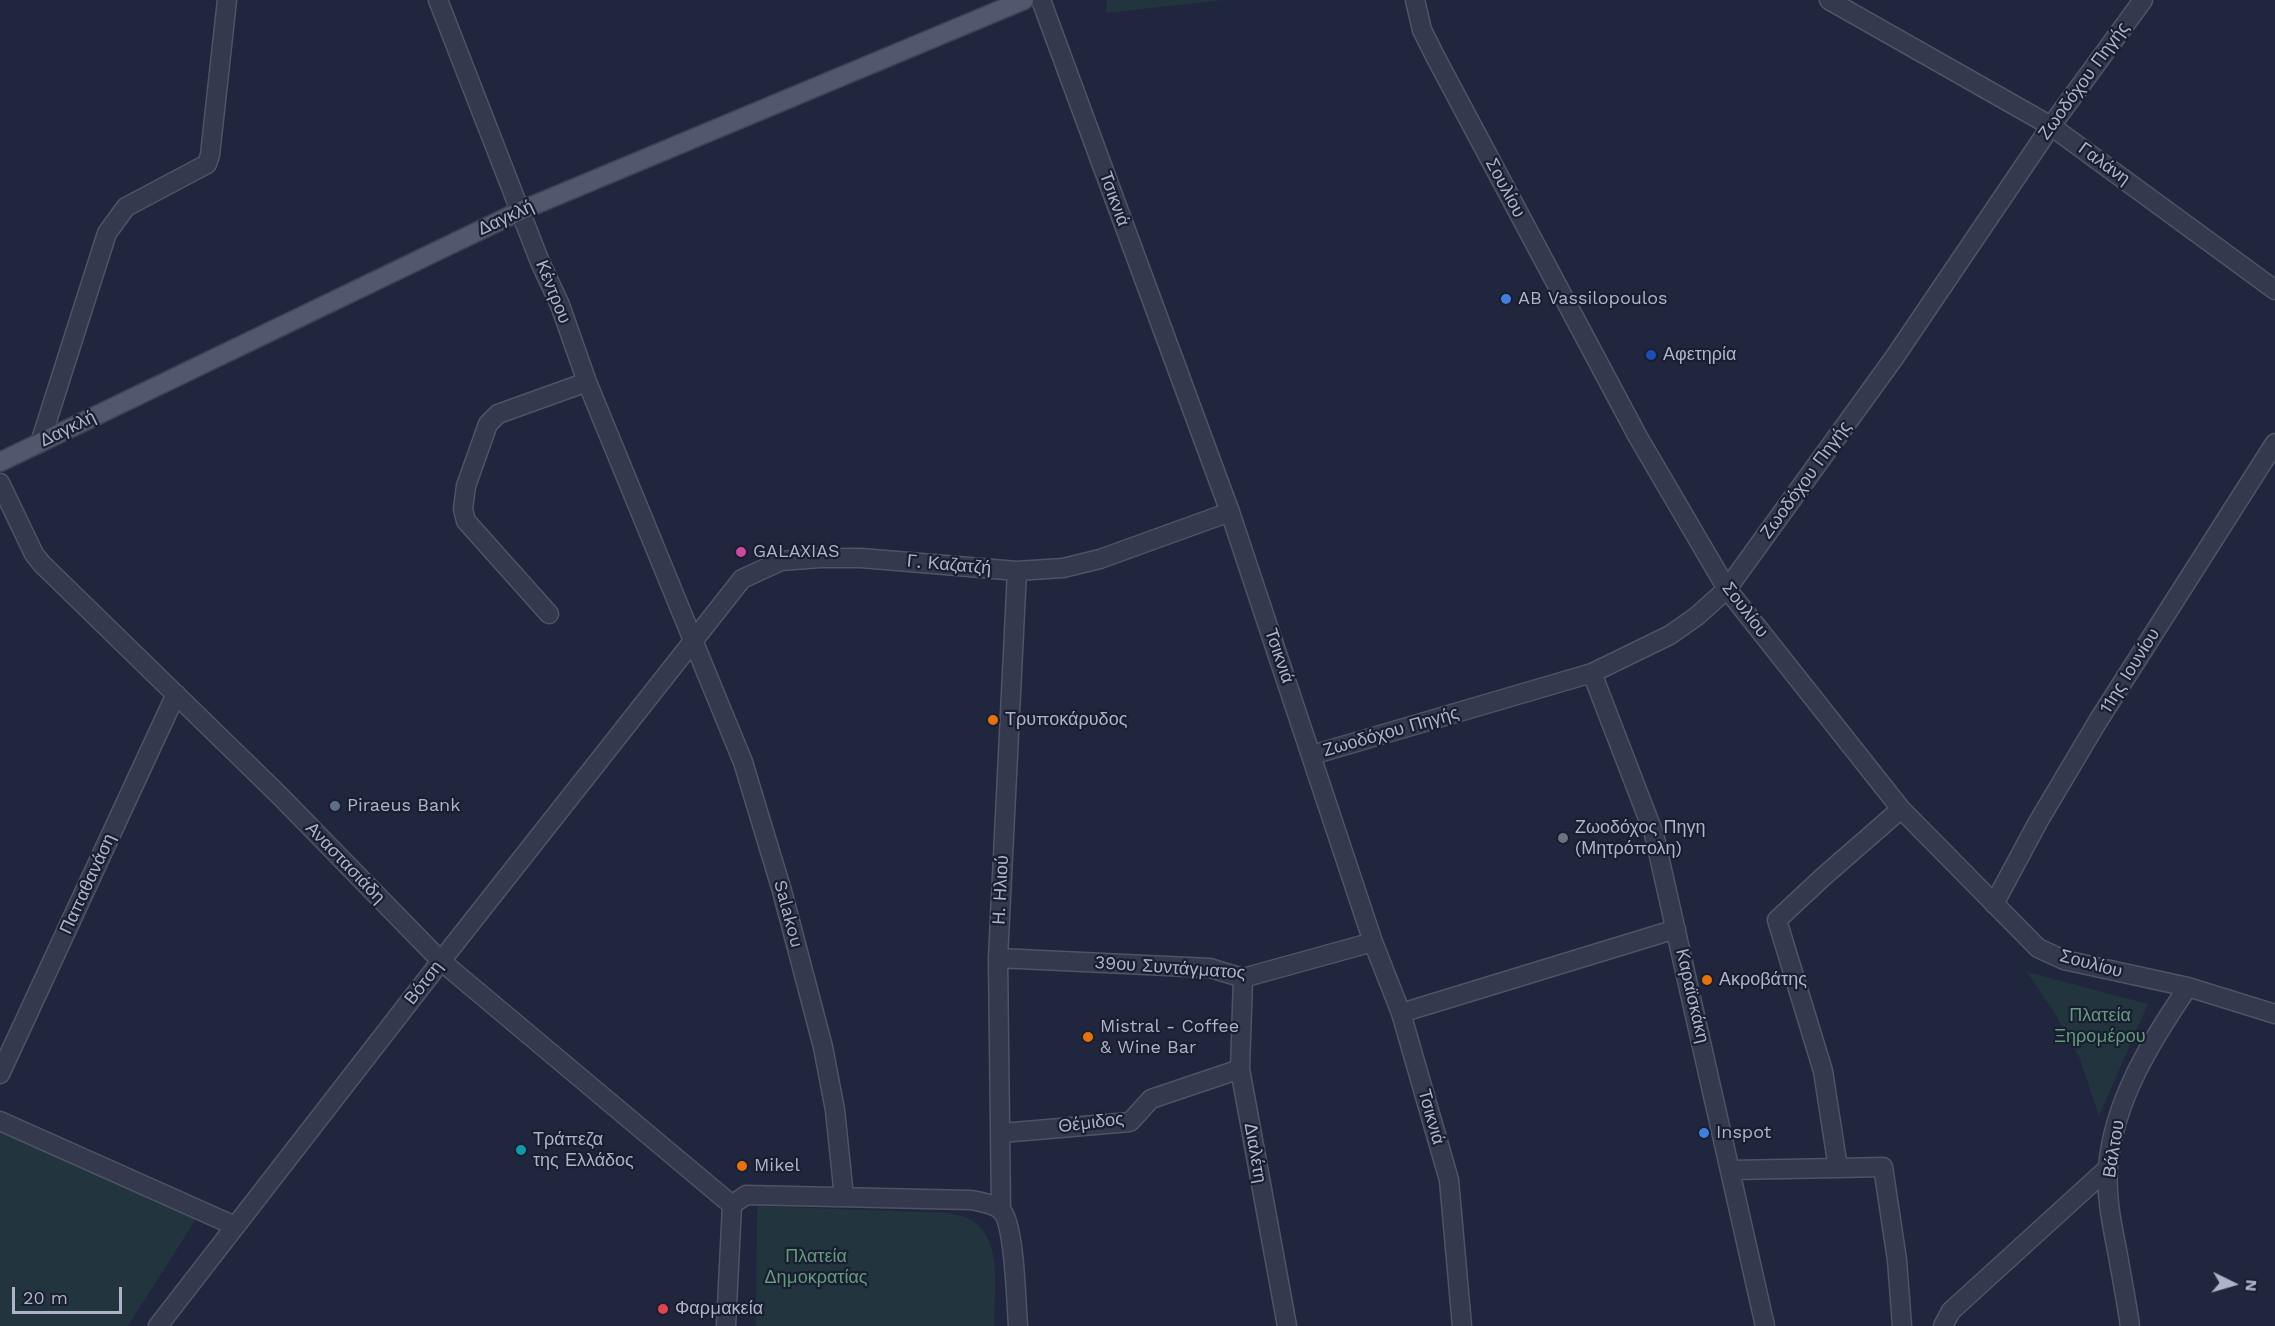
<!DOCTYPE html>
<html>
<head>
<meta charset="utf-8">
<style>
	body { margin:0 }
	#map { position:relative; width:2275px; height:1326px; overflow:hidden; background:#20263d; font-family:"Work Sans",sans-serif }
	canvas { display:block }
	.north { position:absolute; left:2203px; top:1254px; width:60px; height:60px; -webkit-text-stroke:4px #191e31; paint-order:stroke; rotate:95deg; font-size:16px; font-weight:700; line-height:24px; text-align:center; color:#afb3c9 }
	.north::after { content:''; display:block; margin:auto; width:21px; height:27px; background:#afb3c9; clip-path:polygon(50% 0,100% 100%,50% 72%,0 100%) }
	.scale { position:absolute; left:12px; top:1287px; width:110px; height:27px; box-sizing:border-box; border:3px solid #afb3c9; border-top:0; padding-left:8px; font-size:18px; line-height:21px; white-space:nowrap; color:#afb3c9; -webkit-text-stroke:4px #191e31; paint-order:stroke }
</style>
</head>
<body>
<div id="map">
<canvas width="2275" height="1326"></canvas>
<div class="north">N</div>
<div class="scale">20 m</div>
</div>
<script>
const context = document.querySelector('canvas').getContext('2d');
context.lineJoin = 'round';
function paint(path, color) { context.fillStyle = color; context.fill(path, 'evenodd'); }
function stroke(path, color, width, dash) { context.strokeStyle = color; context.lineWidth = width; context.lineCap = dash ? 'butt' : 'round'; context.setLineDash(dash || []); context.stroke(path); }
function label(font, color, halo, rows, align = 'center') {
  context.font = font + ' "Work Sans",sans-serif'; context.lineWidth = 4.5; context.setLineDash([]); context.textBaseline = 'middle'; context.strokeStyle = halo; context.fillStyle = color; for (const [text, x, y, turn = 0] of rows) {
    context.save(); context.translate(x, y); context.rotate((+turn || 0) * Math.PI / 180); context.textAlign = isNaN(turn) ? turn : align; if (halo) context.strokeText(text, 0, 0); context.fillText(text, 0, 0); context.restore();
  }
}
const green = new Path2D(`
	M1107 0H1223L1106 13Z
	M2027 972 2148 1004 2099 1116 2080 1059 2054 1012Z
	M0 1125 200 1213 128 1326H0Z
	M757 1206 950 1213C956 1215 966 1217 972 1220 1004 1242 994 1293 994 1326H756Z`);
const minor = new Path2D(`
	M438 0 540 262 560 305 587 382 743 762 782 891 823 1047 835 1110 844 1197
	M1041 0 1230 512 1373 942 1401 1013 1449 1180 1462 1326
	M1415 0 1422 30 1436 58 1638 437 1727 589 1901 809 2038 948 2064 960 2188 987 2275 1014
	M1829 0 2051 126 2275 290
	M40 443 107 233 126 207 207 164 210 155 227 0
	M0 483 34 554 42 564 279 795 441 961 732 1205
	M549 614 466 521 463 509 466 486 488 424 498 414 587 382
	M1592 673 1654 834 1765 1326
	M1312 755 1592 673 1670 635 1697 616 1727 589 1894 358 2051 126 2143 0
	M1901 809 1823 877 1777 920 1823 1071 1838 1168 1883 1167 1897 1260 1902 1326
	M1994 904 2038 822 2098 721 2275 443
	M998 958 1210 968 1243 978 1373 942
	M1243 978 1240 1069 1287 1326
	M1401 1013 1676 929
	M0 1074 176 694
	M0 1121 235 1226
	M1002 1133 1130 1122 1151 1099 1240 1069
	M1730 1170 1838 1168
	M732 1205 746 1195 971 1200C981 1202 995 1204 1002 1211 1015 1227 1016 1302 1018 1326
	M1001 1211 998 958 1017 571
	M158 1326 441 961 742 579 781 561 820 558H861L1017 571 1063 568 1100 559 1230 512
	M726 1326 732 1205
	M1943 1326 1951 1311 2107 1169
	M2130 1326C2126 1299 2121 1272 2116 1245 2111 1220 2106 1194 2108 1168 2113 1102 2151 1041 2188 987`);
const major = new Path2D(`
	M0 462 520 211 1024 0`);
const markers = [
	[1506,299,6,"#3f7fe0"],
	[1651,355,6,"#1a4fb4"],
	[741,552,6,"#d1479c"],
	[993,720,6,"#e8710a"],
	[335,806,6,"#5c6f8a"],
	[1563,838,6,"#6b7280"],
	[1707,980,6,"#e8710a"],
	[1088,1037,6,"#e8710a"],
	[1704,1133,6,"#3f7fe0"],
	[521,1150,6,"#0f9aa8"],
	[742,1166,6,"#e8710a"],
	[663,1309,6,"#e0444e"]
];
const streetNames = [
	["Ζωοδόχου Πηγής",2084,81,-54],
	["Γαλάνη",2104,164,36],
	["Σουλίου",1505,188,62],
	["Τσικνιά",1114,199,70],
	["Δαγκλή",506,218,-25],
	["Κέντρου",553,292,68],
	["Δαγκλή",68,429,-26],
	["Ζωοδόχου Πηγής",1806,480,-54],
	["Γ. Καζατζή",949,565,5],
	["Σουλίου",1745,610,53],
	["Τσικνιά",1279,656,71],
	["11ης Ιουνίου",2130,671,-58],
	["Ζωοδόχου Πηγής",1391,732,-16],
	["Αναστασιάδη",345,863,46],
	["Παπαθανάση",88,884,-65],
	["Η. Ηλιού",1001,890,-87],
	["Salakou",788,914,75],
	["Σουλίου",2091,964,15],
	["39ου Συντάγματος",1170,968,4],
	["Βότση",424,983,-52],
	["Καραϊσκάκη",1692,996,77],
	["Τσικνιά",1431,1117,74],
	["Θέμιδος",1091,1123,-7],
	["Βάλτου",2114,1149,-81],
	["Διαλέτη",1255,1153,80]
];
const poiNames = [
	["AB Vassilopoulos",1518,299],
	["Αφετηρία",1663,355],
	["GALAXIAS",753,552],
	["Τρυποκάρυδος",1005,720],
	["Piraeus Bank",347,806],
	["Ζωοδόχος Πηγη",1575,828],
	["(Μητρόπολη)",1575,849],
	["Ακροβάτης",1719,980],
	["Mistral - Coffee",1100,1027],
	["& Wine Bar",1100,1048],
	["Inspot",1716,1133],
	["Τράπεζα",533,1140],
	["της Ελλάδος",533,1161],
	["Mikel",754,1166],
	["Φαρμακεία",675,1309]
];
const parkNames = [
	["Πλατεία",2100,1016],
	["Ξηρομέρου",2100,1037],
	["Πλατεία",816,1257],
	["Δημοκρατίας",816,1278]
];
paint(green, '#22343e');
stroke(minor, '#4f5367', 21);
stroke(major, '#3d4256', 21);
stroke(minor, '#34394d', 18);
stroke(major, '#51576d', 18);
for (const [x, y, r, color] of markers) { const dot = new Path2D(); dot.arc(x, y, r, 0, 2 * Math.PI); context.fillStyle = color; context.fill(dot); stroke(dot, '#191e31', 2); }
label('18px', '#afb3c9', '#191e31', streetNames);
label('18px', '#afb3c9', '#191e31', poiNames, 'left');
label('18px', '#639c7d', '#191e31', parkNames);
</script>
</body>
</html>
